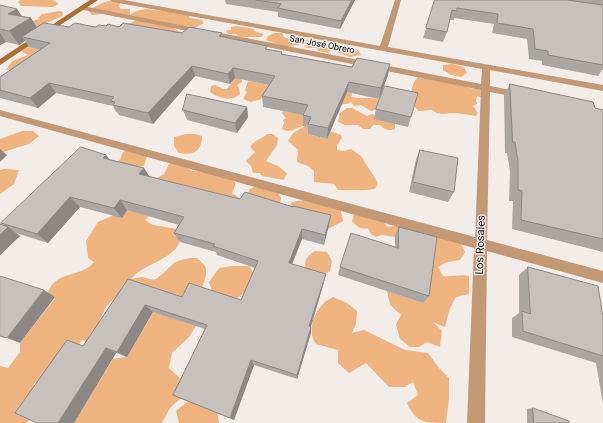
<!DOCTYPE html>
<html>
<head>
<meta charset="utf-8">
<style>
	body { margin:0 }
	canvas { display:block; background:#f2ede9 }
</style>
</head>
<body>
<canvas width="603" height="423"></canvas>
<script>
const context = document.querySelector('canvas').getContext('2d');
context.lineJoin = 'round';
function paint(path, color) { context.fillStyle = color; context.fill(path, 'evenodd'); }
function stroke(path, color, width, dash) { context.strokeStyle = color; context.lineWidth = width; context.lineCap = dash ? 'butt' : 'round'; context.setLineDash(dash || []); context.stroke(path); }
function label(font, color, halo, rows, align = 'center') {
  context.font = font + ' Roboto,sans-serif'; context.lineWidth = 3; context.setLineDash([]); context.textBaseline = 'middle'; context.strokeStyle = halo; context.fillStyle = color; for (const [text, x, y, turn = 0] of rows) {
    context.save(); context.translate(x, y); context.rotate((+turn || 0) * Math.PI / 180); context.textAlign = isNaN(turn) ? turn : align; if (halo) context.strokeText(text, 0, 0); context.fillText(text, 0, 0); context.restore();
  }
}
const forest = new Path2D(`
	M20 0H53L59 4 53 7 21 6 18 2Z
	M114 0 120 3 119 7 121 9H130V15L136 11 146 9 188 14 190 18 202 20 204 23 194 28 188 26 184 28H173L180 32 188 33V35L124 26 137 20 113 16 111 13 92 15 88 10 105 2Z
	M59 11 63 12 62 16 34 29 27 22 40 19 38 18 42 14Z
	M236 26 254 29V31L263 34 262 37H238L237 34H229L226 32 227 30H231V27Z
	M274 33H282L284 37 289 39 302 38 304 40 320 41 331 48 329 53 318 51 317 48H306L305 44 285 47 266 40 268 36Z
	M27 47 54 53 23 67 16 66 10 70H6L12 61 28 55 21 51Z
	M345 48 358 50 361 55 350 57 337 52Z
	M452 64 464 67 467 73 461 77 451 75 443 70V65Z
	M236 77H241L242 82 237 85 239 88 240 94C232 102 218 98 210 92L211 86 215 85 223 89H227Z
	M418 77 465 85 469 88 482 90 483 98 477 96 476 102 478 103 473 106 478 113 476 116C468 115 460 113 453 113 445 113 438 116 432 110L418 111C409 101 409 86 418 77Z
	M248 81 270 85 261 99 251 102 243 99 247 92 245 90Z
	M349 90 352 94 351 97C361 99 369 97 379 99L378 109 371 111 361 105 354 106 351 102 347 104 338 105 326 93Z
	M347 108H352L367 116 372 114 395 122V129C389 131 384 130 380 125H373L370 129H363L358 125H345L338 122 340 113Z
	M296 110 308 115 303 126C294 128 291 134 282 129L284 123 283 120 286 118 282 113 284 111 294 113Z
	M305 126 311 128 308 134 327 139 330 131 341 135 342 138 337 145V150L344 151 351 149 361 156 378 183 375 189C363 191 351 190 338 190L334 184 314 182V171L308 166 297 162 298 150 288 141 293 133Z
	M22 131H33L39 136 29 144 0 153V139Z
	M186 134H195L202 136C203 151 192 156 179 153L174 146V137Z
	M267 134H273L278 138 277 145 266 161 278 166 287 173 284 180 262 176 260 173H253L251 166 246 161 255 152 250 147C254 140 262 139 267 134Z
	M131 149 148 153 144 166 129 168 117 166 123 152Z
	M179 162 192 171 207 170 235 182V186L232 193 241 199 149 209V216L145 220 153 225 183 230C182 233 182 238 180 242 171 261 144 263 131 279L142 277 154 280C174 268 169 258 197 258 201 262 206 265 206 270 208 286 187 308 179 320L196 326 189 337 172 353 169 368 181 379V398L170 408 162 423H74L113 359 127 357 163 296 114 299 106 307 99 321V331L93 341 82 340C67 363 61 374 34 383L32 415 27 423H0V366L8 368 20 352V343L55 298 47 294C57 268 81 279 94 262L88 258 86 241 98 222 128 209 155 179 164 174 169 164Z
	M4 169 19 170 14 184 0 194V170Z
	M254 187 277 191 281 198 280 203 246 197 250 189Z
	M305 200 340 206 343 221 328 229 289 207 292 202Z
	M362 214 384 221 387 227 398 225 403 227 395 237 382 235 376 237 371 234 368 228C361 230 356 226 352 221L354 215Z
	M431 235 461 244 465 252 460 260 447 262 438 267 443 276C452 277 460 274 469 276V294L456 297 450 308 445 327 433 322 442 331 440 347 427 342 419 347H410L400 339 396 324 401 315 390 305 387 291 423 303Z
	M315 251 327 252 332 261 330 271 319 277 307 273C303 262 305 257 315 251Z
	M233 266H249L254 274C250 288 243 296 230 302L214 297 209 282 219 268Z
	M333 297 347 303 357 311 356 324 352 333 364 330 405 350 428 353 439 368 449 378V398L446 423C424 423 416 423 407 403L418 395 413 382 404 387H389L366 363 349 373 338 363V350L316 344C307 332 313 314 323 304 325 301 330 299 333 297Z
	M188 401 216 403 219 423H179L176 411Z`);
const street = new Path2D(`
	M110 0H124L380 46 395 0H401L388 47 603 85V91L490 70V86L521 92 526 95 521 98 490 92 487 240 603 271V283L487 251 485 423H467L474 248 0 116V110L475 237 481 90 83 10 80 8 83 6 481 84 482 69 113 2Z`);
const secondary = new Path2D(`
	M90 0H98L0 65V59Z`);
const wall = new Path2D(`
	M225 0H355L340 29 278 17V12L226 4Z
	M435 0H603V70H602L598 76 542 65V61L529 59 527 39 492 33 494 24 454 18V20H449L447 32 443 42 423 38Z
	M0 5 22 16 31 18 37 28 95 27 106 26 119 27 223 37 268 49 282 52V55L352 67 390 64 388 75 379 99 347 92 327 139 308 134V127L303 126V115L263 107 262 96 269 85 235 78 230 84 195 76 153 124 119 115 117 112H116L113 106 56 93 38 108 0 98V77L40 50 29 47 25 41 19 45 6 42 0 45Z
	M510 84 595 108 603 110V252L512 229 513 201H509L510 171 507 153H505L504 95Z
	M247 107 248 117 237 133 187 120 183 110Z
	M376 109 411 117 408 127 374 119Z
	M420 150 454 192 448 202 409 192 416 159Z
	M106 155 110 160 144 168 149 176 329 225 324 245 302 239 292 264 324 282 311 327V333L297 379 254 365 234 420 173 395 205 329 153 312 127 357 116 353 74 423H37L83 346 128 279 182 297 241 300 255 268 217 255 216 252 180 242 174 233 179 225 127 210 122 218 80 207 48 243 16 233 20 236 0 255V224L6 226 1 223Z
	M399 227 429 296 423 303 338 275 340 267 395 247V235Z
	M528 267 603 317V404L596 363 512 337V318L519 313V275Z
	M533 408 569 423H527V409Z`);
const shadedWall = new Path2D(`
	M352 0H355L340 29 341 21Z
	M17 9 25 21 31 18 39 31 22 37 25 41 19 45 9 31 8 14Z
	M0 33 6 42 0 45Z
	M390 64 388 75 379 99 381 88Z
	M192 66 195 76 153 124 148 113Z
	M233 68 235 78 230 84 228 74Z
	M349 82 347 92 327 139 328 128Z
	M49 83 56 93 38 108 30 98Z
	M247 107 248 117 237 133 235 123Z
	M0 149 7 155 0 162Z
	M106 155 114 166 103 158Z
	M144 168 150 178 139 174Z
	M70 197 80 207 48 243 37 234Z
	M120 200 127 210 122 218 114 208Z
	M331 215 329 225 324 245 325 235Z
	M8 227 20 236 0 255V235Z
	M302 229V239L289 272V263Z
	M326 274 324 282 309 332V326Z
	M44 290 55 297 20 343 7 338Z
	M145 305 153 312 127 357 117 352Z
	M311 327V333L297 379V375Z
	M106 348 116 353 74 423H58Z
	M251 360 254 365 234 420 230 418Z`);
const building = new Path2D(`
	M256 0H352L341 21 278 8 281 4Z
	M435 0H567L603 5V65L548 55V51L535 49 533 29 497 23 498 14 457 8V11L452 10 447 32 426 28Z
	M0 5 17 9 8 14 31 18 9 31 0 29Z
	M44 23 69 27 75 23 95 27 99 25 106 26 108 24 119 27 123 23 182 33 189 27 222 33 219 36 267 46 265 49 282 52 281 54 352 67 357 58 390 64 381 88 349 82 328 128 308 124 311 117 303 115 308 105 262 96 275 76 233 68 228 74 192 66 148 113 113 105 115 102 110 101 114 97 49 83 30 98 0 90V77L50 43 22 37Z
	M510 84 593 102 595 108 603 110V239L521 220 522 191 518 190V161L515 142H513Z
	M385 86 418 93 411 117 376 109Z
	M187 94 247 107 235 123 183 110Z
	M81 147 106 155 103 158 144 168 139 174 240 199 245 192 293 207V206L331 215 325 235 302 229 289 263 326 274 309 326 311 327 297 375 251 360 230 418 173 395 207 325 145 305 117 352 106 348 58 423H37L15 413 67 340 83 346 128 279 182 297 189 283 241 300 258 261 213 246 215 244 174 233 184 217 120 200 114 208 70 197 37 234 1 223Z
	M420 150 458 158 454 192 413 182Z
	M0 224 8 227 0 235Z
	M399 227 437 237 429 296 340 267 351 233 398 248Z
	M528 267 598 286 603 317V356L523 331 522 311 530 314Z
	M0 276 44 290 7 338 0 336Z
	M533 408 569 421V423H534Z`);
const farStreetnames = [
	["San José Obrero",322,45,11]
];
const streetNames = [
	["Los Rosales",481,245,-88]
];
paint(forest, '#eeb37e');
paint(street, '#c29974');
paint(secondary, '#aa6e33');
paint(wall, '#aaa6a3');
paint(shadedWall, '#8b8784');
paint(building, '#c6c1bd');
stroke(building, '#8b8784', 1);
label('9px', '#110f0e', '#f2ede9', farStreetnames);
label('11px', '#110f0e', '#f2ede9', streetNames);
</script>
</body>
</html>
